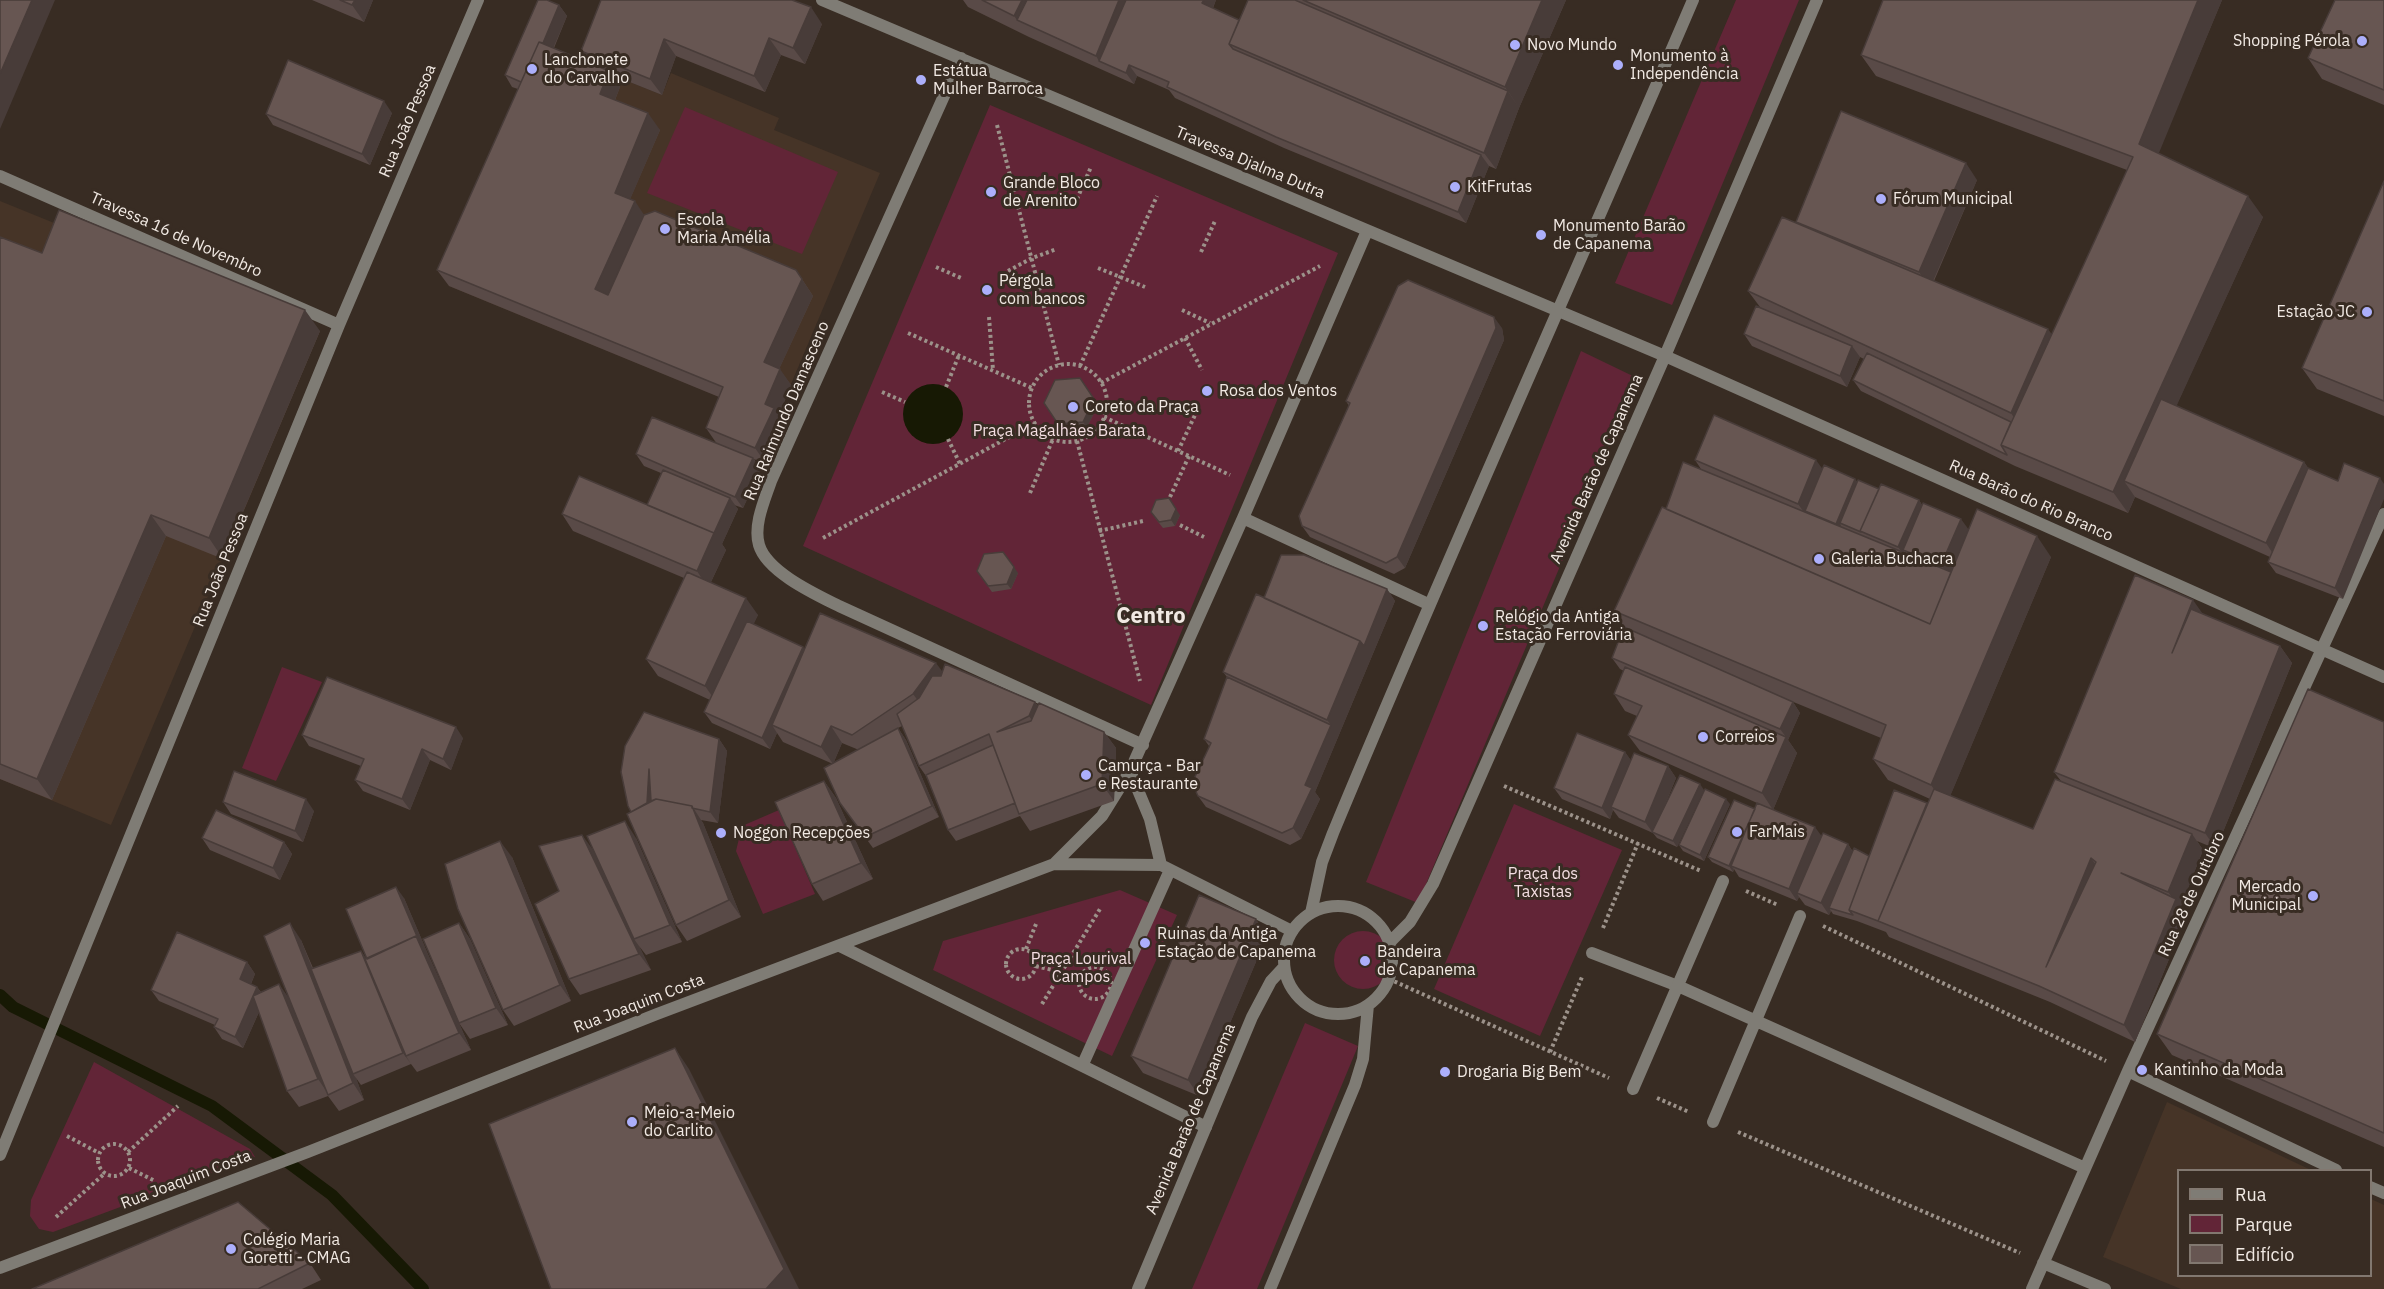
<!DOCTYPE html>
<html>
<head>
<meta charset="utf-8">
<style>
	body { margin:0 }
	#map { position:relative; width:2384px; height:1289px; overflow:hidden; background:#382c23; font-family:"IBM Plex Sans",sans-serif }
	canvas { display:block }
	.legend { position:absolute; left:2177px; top:1169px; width:195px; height:108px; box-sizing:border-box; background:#382c23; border:2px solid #827870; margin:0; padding:8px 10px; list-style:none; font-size:18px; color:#f1e9e3 }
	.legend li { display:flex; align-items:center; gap:12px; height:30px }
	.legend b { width:30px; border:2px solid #827870 }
</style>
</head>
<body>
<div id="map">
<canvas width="2384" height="1289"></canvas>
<ul class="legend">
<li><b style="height:8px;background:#7f7c75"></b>Rua</li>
<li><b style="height:16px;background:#622537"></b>Parque</li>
<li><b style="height:16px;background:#675652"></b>Edifício</li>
</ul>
</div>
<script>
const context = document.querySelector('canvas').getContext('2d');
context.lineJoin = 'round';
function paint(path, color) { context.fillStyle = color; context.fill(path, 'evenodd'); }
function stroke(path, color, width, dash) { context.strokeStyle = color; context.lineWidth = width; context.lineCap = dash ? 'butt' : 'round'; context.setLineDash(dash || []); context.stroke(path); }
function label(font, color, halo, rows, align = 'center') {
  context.font = font + ' "IBM Plex Sans",sans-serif'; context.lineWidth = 6; context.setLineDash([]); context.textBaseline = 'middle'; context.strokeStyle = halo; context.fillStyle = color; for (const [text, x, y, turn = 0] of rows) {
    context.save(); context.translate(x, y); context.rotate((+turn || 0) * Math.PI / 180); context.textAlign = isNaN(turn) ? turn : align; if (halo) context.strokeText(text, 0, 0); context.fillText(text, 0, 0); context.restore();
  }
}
const built = new Path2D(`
	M552 51 662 95 671 73 779 118 774 130 880 173 776 420 449 286Z
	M0 201 320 331 111 825 0 779Z
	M2167 1102 2311 1170H2178V1276H2370L2371 1199 2384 1205V1289H2181L2103 1257Z`);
const green = new Path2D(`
	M1736 0H1799L1672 305 1615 283Z
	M990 105 1338 253 1151 705 803 546Z
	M685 107 838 172 802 254 647 193Z
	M1581 351 1639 379 1418 903 1366 882Z
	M282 667 322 682 276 781 242 768Z
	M1514 804 1622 850 1540 1036 1434 989Z
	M779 810 815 894 763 914 736 851 742 826Z
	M1120 890 1177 915 1112 1056 933 970 943 941Z
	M1334 960a29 29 0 1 1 58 0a29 29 0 1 1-58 0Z
	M1305 1023 1358 1046 1257 1289H1192Z
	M94 1062 250 1149 255 1157 53 1232 39 1229 30 1216 31 1200Z`);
const water = new Path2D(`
	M903 414a30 30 0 1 1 60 0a30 30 0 1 1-60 0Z`);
const stream = new Path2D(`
	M0 995 13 1007 212 1106 332 1195 423 1289`);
const path = new Path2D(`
	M997 125 1059 365
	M1077 199 1091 167
	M1201 252 1215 221
	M936 267 961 278
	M1098 268 1145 287
	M1008 271 1032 258 1057 249
	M1182 310 1210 323
	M989 317 993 370
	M908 333 1032 388
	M1185 338 1202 370
	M1029 403a39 39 0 1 1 78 0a39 39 0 1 1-78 0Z
	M1080 366 1157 196
	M1101 383 1320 266
	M946 387 959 355
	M882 392 905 402
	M1104 417 1230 475
	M948 439 960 464
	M1077 441 1140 681
	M1178 451 1196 413
	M1030 493 1053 439
	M1170 497 1189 456
	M1180 525 1204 537
	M1099 531 1143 521
	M823 538 1035 423
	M1504 786 1701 871
	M1746 891 1778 905
	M1823 926 2106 1061
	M1603 928 1638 843
	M1006 964a15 15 0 1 1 30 0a15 15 0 1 1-30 0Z
	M1026 949 1036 924
	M1036 966 1080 977
	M1079 983a16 16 0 1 1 32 0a16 16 0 1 1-32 0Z
	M1389 979 1609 1078
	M1042 1004 1100 909
	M1550 1052 1582 977
	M1657 1098 1689 1112
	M1738 1132 2020 1253
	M67 1136 99 1153
	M98 1160a16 16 0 1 1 32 0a16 16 0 1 1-32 0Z
	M128 1152 178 1106
	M129 1168 155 1181
	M56 1217 105 1173`);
const pedestrian = new Path2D(`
	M1592 953 1678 986`);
const minor = new Path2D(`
	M822 0 1665 356 2384 677
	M961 58 771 481C765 499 753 525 759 545 767 572 815 594 839 606L1143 745
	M0 176 339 325
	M1243 518 1428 604
	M1130 771 1150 819 1161 865
	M1054 864 1102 816 1130 771 1243 518 1367 231
	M840 946 1206 1127
	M1678 986 2085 1168
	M1083 1064 1170 870
	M2128 1071 2336 1170
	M1633 1089 1723 881
	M1713 1122 1800 916
	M0 1155 339 325 478 0
	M2370 1187 2384 1193
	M2043 1263 2105 1289
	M0 1268 308 1152 657 1014 1054 864 1161 865 1292 931
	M2032 1289 2128 1071 2384 514`);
const tertiary = new Path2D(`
	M1284 960a54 54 0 1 1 108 0a54 54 0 1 1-108 0Z
	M1311 913 1322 862 1333 833C1449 553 1574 278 1693 0
	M1390 942 1410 922 1433 884 1665 356 1817 0
	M1138 1289 1252 1017 1271 981 1284 967
	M1270 1289 1355 1085 1363 1059 1368 1005`);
const wall = new Path2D(`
	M312 0H373L364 22Z
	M601 0 822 24 805 64 781 55 765 92 676 56 662 95 612 75 620 87 615 100 660 130 630 199 644 215 796 270 813 296 779 369 791 385 779 415 785 424 767 465 754 459 761 470 743 508 734 505 738 509 722 544 726 550 711 582 758 615 753 624 804 649 942 671 1035 702 1038 706 1104 732 1116 748 1114 801 1030 831 1020 816 956 841 948 830 926 776 919 766 902 726 898 728 906 740 939 817 873 848 840 803 859 750 842 743 833 764 783 742 777 733 770 749 712 723 704 712 710 700 658 676 646 659 684 578 573 531 562 514 647 505 661 473 644 466 636 454 717 444 706 428 719 397 449 286 437 270 518 89 512 87 505 75 559 5 567 16 554 48 589 62 581 51Z
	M963 0H1216L1213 8 1239 20 1248 0H1566L1519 108 1496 169 1489 166 1466 223 1284 148 1175 98 1169 90 1137 76 1134 84 1029 37 968 7Z
	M1883 0H2222L2158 153 2263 217 2176 406 2304 462 2308 468 2343 599 2276 573 2268 562 2270 557 2135 497 2128 513 2015 466 1861 391 1853 380 1864 359 1860 357 1847 387 1752 346 1744 334 1760 307 1748 291 1797 223 1977 180 1934 281 2052 334 2127 170 1876 76 1861 55Z
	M2384 0V105L2322 79 2308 58Z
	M392 113 370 165 273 125 266 114Z
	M2384 181V416L2317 389 2302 368Z
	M0 237 42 253 320 331 223 559 166 536 52 800 0 779Z
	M1502 328 1504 340 1405 568 1394 574 1310 537 1302 526 1349 406 1346 401Z
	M1080 378 1098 405 1087 427 1062 429 1044 403Z
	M1695 460 1823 469 1855 479 1857 482 1919 500 1922 505 1969 530 2051 557 1950 796 2033 829 2061 781 2054 772 2203 614 2280 646 2292 663 2216 849 2197 841 2203 850 2181 906 2187 915 2135 1042 2050 1002 1889 937 1886 932 1857 921 1833 914 1831 911 1829 915 1805 905 1799 897 1797 901 1739 877 1734 869 1733 872 1712 862 1708 857 1754 809 1821 837 1848 844 1853 852 1869 856 1928 804 1930 799 1888 780 1873 759 1881 738 1774 694 1793 702 1800 713 1788 740 1797 753 1773 810 1640 751 1628 735 1637 716 1625 711 1614 694 1624 671 1620 669 1612 658 1624 627 1614 611 1666 509 1701 469Z
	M1180 515 1175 526 1163 528 1155 518Z
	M977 571 1018 573 1011 589 992 592Z
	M1387 589 1395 601 1315 792 1320 799 1301 839 1290 845 1206 807 1198 796 1209 746 1204 739 1227 677 1223 672 1264 598Z
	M2384 722V1147L2172 1055 2157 1034Z
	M302 735 463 738 451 770 430 760 410 810 363 791 355 780 361 766 309 746Z
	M719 739 727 751 718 823 701 820 703 823 741 917 687 941 676 925 631 812Z
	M1625 752 1631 761 1668 766 1676 778 1661 815 1704 790 1677 847 1657 838 1653 833 1619 818 1613 810 1610 819 1562 799 1554 788Z
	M824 781 836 798 873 879 823 901 812 884Z
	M223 802 314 811 303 842 231 814Z
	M1730 804 1704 861 1683 851 1679 845Z
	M202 838 284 842 292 854 280 880 210 850Z
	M636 838 682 942 646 955 639 946 651 970 580 995 569 979 559 891 594 851Z
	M512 857 571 1001 514 1026 503 1010Z
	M404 898 427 952 471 1050 417 1072 411 1064 361 1085 356 1078 364 1100 339 1111 328 1096 299 1107 287 1091 259 1012 243 1048 222 1039 214 1027 215 1025 159 1001 151 990 247 962 255 974 251 984 257 987 261 992 288 997 301 940 313 968 361 951 366 959Z
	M459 923 470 939 508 1025 470 1039 459 1023Z
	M1267 936 1199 1096 1143 1073 1131 1056Z
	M310 1263 321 1280 302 1289H32Z`);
const shadedWall = new Path2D(`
	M32 0H55L0 129V74Z
	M355 0H373L364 22 352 5Z
	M1022 0H1047L1017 20 1014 16Z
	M1119 0H1138L1099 61 1096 56Z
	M1204 0H1216L1210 14 1202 3Z
	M1542 0H1566L1519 108 1505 87Z
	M2198 0H2222L2154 165 2139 144Z
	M559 5 567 16 533 95 525 84Z
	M811 7 822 24 805 64 793 48Z
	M769 38 781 55 765 92 754 76Z
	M664 39 676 56 662 95 650 79Z
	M1129 65 1137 76 1134 84 1126 73Z
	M609 71 620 87 611 110 600 94Z
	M1508 91 1519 108 1496 169 1484 153Z
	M384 101 392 113 370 165 362 154Z
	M648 113 660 130 626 209 615 193Z
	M1481 155 1489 166 1466 223 1458 212Z
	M1966 163 1977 180 1930 288 1919 272Z
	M2248 196 2263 217 2139 488 2124 481 2135 497 2128 513 2113 492Z
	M635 201 646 218 606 305 595 289Z
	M796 270 813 296 775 378 764 362Z
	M305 310 320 331 223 559 209 538Z
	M1494 317 1502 328 1504 340 1405 568 1397 557Z
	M2048 329 2063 350 2020 427 2011 413Z
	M1852 346 1860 357 1847 387 1840 376Z
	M780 369 791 385 779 415 785 424 767 465 755 448 765 404Z
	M1094 399 1098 405 1087 427 1083 422Z
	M753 458 761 470 743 508 735 497Z
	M1816 460 1824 471 1805 511 1807 513 1806 515 1798 504Z
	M2304 462 2316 479 2277 560 2266 543Z
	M2380 478 2384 484V499L2343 599 2335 588Z
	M1855 479 1859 484 1840 523 1841 526 1840 530 1836 524Z
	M730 498 738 509 722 544 726 550 708 588 697 571Z
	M1919 500 1926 512 1903 550 1907 556 1906 558 1898 547Z
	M1176 509 1180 515 1175 526 1171 520Z
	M151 515 166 536 52 800 37 779Z
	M1961 519 1969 530 1949 576 1941 565Z
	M2037 536 2051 557 1946 806 1931 785Z
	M1014 567 1018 573 1011 589 1007 584Z
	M1387 589 1395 601 1315 792 1320 799 1301 839 1293 828 1305 785 1331 725 1327 720 1360 641Z
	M746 598 758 615 717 703 705 686Z
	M2193 600 2205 617 2172 653Z
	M2280 646 2292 663 2216 849 2205 833Z
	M803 647 811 659 772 725 777 733 770 749 762 738Z
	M936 663 948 679 925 710 913 694Z
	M1035 702 1047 719 1041 733 1029 716Z
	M1793 702 1800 713 1788 740 1797 753 1773 810 1762 793 1786 737 1780 729Z
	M831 726 842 743 833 764 821 747Z
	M456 727 463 738 451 770 443 759Z
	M898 728 906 740 939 817 932 806Z
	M1104 732 1116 748 1114 801 1102 784Z
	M719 739 727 751 718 823 710 812Z
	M422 749 430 760 410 810 402 799Z
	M1625 752 1633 763 1611 807 1613 810 1610 819 1602 808Z
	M1668 766 1676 778 1653 833 1645 822Z
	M649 769 656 802 647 804Z
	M824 781 836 798 873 879 861 863Z
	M1700 784 1704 790 1677 847 1673 841Z
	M306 799 314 811 303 842 295 831Z
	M1726 799 1730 804 1704 861 1700 855Z
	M692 806 703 823 741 917 729 900Z
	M1755 809 1731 866 1734 869 1733 872 1729 866Z
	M625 821 636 838 682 942 670 925Z
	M1815 827 1823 838 1797 893 1799 897 1797 901 1789 889Z
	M2192 834 2203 850 2181 906 2187 915 2135 1042 2124 1025 2175 901 2168 892Z
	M582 835 594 851 634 939 639 946 651 970 639 954Z
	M500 841 512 857 571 1001 560 985Z
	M284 842 292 854 280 880 273 868Z
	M1848 844 1855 856 1829 908 1831 911 1829 915 1821 903Z
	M2091 858 2102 874 2046 967Z
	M396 887 404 898 427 952 471 1050 459 1033 416 936Z
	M1256 919 1267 936 1199 1096 1188 1080Z
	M290 923 301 940 354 1074H353L356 1078 364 1100 353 1083Z
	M459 923 470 939 508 1025 496 1008Z
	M361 951 369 962 406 1056 411 1064 403 1053Z
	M247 962 255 974 248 990 240 979Z
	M279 984 291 1001 329 1095 318 1079Z
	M257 987 265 998 243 1048 235 1037Z
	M675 1048 689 1069 799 1289H766Z`);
const building = new Path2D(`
	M0 0H32L0 74Z
	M340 0H355L352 5Z
	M538 0H547L559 5 543 43 539 42 521 82 505 75Z
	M601 0H792L811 7 793 48 769 38 754 76 664 39 650 79 581 51Z
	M982 0H1022L1014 16Z
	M1027 0H1119L1096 56 1017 20Z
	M1126 0H1204L1202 3 1239 20 1229 44 1233 49 1481 155 1458 212 1276 137 1167 87 1169 82 1129 65 1126 73 1099 61Z
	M1248 0H1295L1508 91 1484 153 1229 44Z
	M1303 0H1542L1505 87Z
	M1883 0H2198L2139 144 2248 196 2113 492 2001 445 2133 157 1861 55Z
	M2335 0H2384V90L2308 58Z
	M539 42 609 71 600 94 648 113 615 193 635 201 595 289 608 295 644 215 655 211 796 270 802 279 764 362 780 369 765 404 774 408 755 448 706 428 723 387 437 270Z
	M288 60 384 101 362 154 266 114Z
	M1841 111 1966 163 1919 272 1796 222Z
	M2384 181V401L2302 368Z
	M59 210 305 310 209 538 151 515 37 779 0 764V237L42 253Z
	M1782 217 2048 329 2011 413 1748 291Z
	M1408 280 1494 317 1496 328 1397 557 1386 563 1302 526 1299 516 1350 403 1346 401 1398 286Z
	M1756 306 1852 346 1840 376 1744 334Z
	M1867 353 2011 422 2001 445 2007 455 1853 380Z
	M1080 378 1094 399 1083 422 1058 424 1044 403 1055 380Z
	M2161 399 2304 462 2266 543 2124 481Z
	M1714 415 1816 460 1798 504 1695 460Z
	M652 417 753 458 735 497 636 454Z
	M1683 462 1951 572 1930 624 1666 509Z
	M2344 463 2380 478 2335 588 2268 562 2308 468 2338 481Z
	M1824 465 1855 479 1836 524 1805 511Z
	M663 470 730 498 714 533 647 505Z
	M579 476 714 533 697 571 562 514Z
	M1858 480 1879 489 1860 531 1861 532 1840 523Z
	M1881 484 1919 500 1898 547 1860 531Z
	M1169 498 1176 509 1171 520 1159 522 1151 512 1156 500Z
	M1923 503 1961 519 1941 565 1903 550Z
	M1662 507 1930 624 1977 509 2037 536 1931 785 1873 759 1886 725 1614 611Z
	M1003 552 1014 567 1007 584 988 586 977 571 984 554Z
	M1281 555H1304L1387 589 1364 646 1360 641 1264 598Z
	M687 572 746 598 705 686 646 659Z
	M2135 575 2193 600 2172 653 2191 609 2280 646 2205 833 2054 772Z
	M1256 594 1360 641 1327 720 1223 672Z
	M820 613 936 663 913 694 852 735 831 726 821 747 772 725Z
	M747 621 803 647 762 738 704 712Z
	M1624 627 1793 702 1780 729 1612 658Z
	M945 664 1035 702 1029 716 997 732 1031 721 1039 703 1104 732 1102 784 1019 814 989 734 919 766 897 714 919 698 932 676H941Z
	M1625 667 1786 737 1762 793 1628 735 1642 706 1614 694Z
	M327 677 456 727 443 759 422 749 402 799 355 780 364 759 302 735Z
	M1227 677 1331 725 1305 785 1312 788 1293 828 1282 833 1198 796 1192 783 1211 743 1204 739Z
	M2308 689 2384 722V1133L2157 1034Z
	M644 712 719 739 710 812 692 808V806L656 799 651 801 649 769 647 803 631 812 628 806 621 772 625 746Z
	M898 728 932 806 865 837 840 803 824 768Z
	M1577 733 1625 752 1602 808 1554 788Z
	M993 745 1015 803 948 830 926 775Z
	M1634 753 1668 766 1645 822 1611 807Z
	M234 771 306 799 295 831 223 802Z
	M1680 775 1700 784 1673 841 1652 832Z
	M2055 779 2192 834 2168 892 2121 873 2176 899 2124 1025 2039 986 1878 921 1934 789 2033 829ZM2091 858 2096 862 2046 967Z
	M824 781 861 863 812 884 775 802Z
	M1705 789 1726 799 1700 855 1679 845Z
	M1894 790 1927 803 1878 921 1849 910Z
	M656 799 692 806 729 900 676 925 627 814Z
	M1734 800 1755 809 1729 866 1708 857Z
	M1757 803 1815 827 1789 889 1731 866Z
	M216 810 284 842 273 868 202 838Z
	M625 821 670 925 634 939 587 836Z
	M1823 833 1848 844 1821 903 1797 893Z
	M582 835 639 954 569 979 535 904 559 891 539 846Z
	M500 841 560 985 503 1010 458 909 445 864Z
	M1854 848 1869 856 1849 910 1853 915 1829 908Z
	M396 887 419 941 416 936 367 959 346 909Z
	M1199 895 1256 919 1188 1080 1131 1056Z
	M290 923 353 1083 328 1095 264 936Z
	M459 923 496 1008 459 1023 423 939Z
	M177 932 247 962 240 979 257 987 235 1037 214 1027 218 1019 151 990Z
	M416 936 459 1033 406 1056 365 959Z
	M361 951 403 1053 353 1074 311 969Z
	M279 984 318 1079 287 1091 253 996Z
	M675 1048 784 1269 766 1289H551L489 1124Z
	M238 1202 310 1263 258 1289H32Z`);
const markers = [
	[2362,41,6,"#acaffb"],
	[1515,45,6,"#acaffb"],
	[1618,65,6,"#acaffb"],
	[532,69,6,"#acaffb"],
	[921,80,6,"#acaffb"],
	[1455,187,6,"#acaffb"],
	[991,192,6,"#acaffb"],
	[1881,199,6,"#acaffb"],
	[665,229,6,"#acaffb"],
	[1541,235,6,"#acaffb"],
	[987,290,6,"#acaffb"],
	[2367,312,6,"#acaffb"],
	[1207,391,6,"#acaffb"],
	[1073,407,6,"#acaffb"],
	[1819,559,6,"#acaffb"],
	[1483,626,6,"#acaffb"],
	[1703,737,6,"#acaffb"],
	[1086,775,6,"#acaffb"],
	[1737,832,6,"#acaffb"],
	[721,833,6,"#acaffb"],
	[2313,896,6,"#acaffb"],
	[1145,943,6,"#acaffb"],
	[1365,961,6,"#acaffb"],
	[2142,1070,6,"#acaffb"],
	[1445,1072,6,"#acaffb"],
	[632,1122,6,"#acaffb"],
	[231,1249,6,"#acaffb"]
];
const poiNames = [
	["Shopping Pérola",2350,41,"right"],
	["Novo Mundo",1527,45],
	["Monumento à",1630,56],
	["Independência",1630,74],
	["Lanchonete",544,60],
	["do Carvalho",544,78],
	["Estátua",933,71],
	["Mulher Barroca",933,89],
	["Grande Bloco",1003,183],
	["de Arenito",1003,201],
	["KitFrutas",1467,187],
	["Fórum Municipal",1893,199],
	["Escola",677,220],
	["Maria Amélia",677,238],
	["Monumento Barão",1553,226],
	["de Capanema",1553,244],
	["Pérgola",999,281],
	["com bancos",999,299],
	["Estação JC",2355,312,"right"],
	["Rosa dos Ventos",1219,391],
	["Coreto da Praça",1085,407],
	["Galeria Buchacra",1831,559],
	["Relógio da Antiga",1495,617],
	["Estação Ferroviária",1495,635],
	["Correios",1715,737],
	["Camurça - Bar",1098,766],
	["e Restaurante",1098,784],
	["FarMais",1749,832],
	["Noggon Recepções",733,833],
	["Mercado",2301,887,"right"],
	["Municipal",2301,905,"right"],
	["Ruinas da Antiga",1157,934],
	["Estação de Capanema",1157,952],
	["Bandeira",1377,952],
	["de Capanema",1377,970],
	["Kantinho da Moda",2154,1070],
	["Drogaria Big Bem",1457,1072],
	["Meio-a-Meio",644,1113],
	["do Carlito",644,1131],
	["Colégio Maria",243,1240],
	["Goretti - CMAG",243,1258]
];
const streetNames = [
	["Rua João Pessoa",408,121,-67],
	["Travessa Djalma Dutra",1250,163,23],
	["Travessa 16 de Novembro",176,235,24],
	["Rua Raimundo Damasceno",787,411,-67],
	["Avenida Barão de Capanema",1597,469,-66],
	["Rua Barão do Rio Branco",2031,501,24],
	["Rua João Pessoa",221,570,-68],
	["Rua 28 de Outubro",2192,894,-65],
	["Rua Joaquim Costa",639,1004,-21],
	["Avenida Barão de Capanema",1191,1119,-67],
	["Rua Joaquim Costa",186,1180,-21]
];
const parkNames = [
	["Praça Magalhães Barata",1059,431],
	["Praça dos",1543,874],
	["Taxistas",1543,892],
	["Praça Lourival",1081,959],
	["Campos",1081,977]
];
const districtNames = [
	["Centro",1151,617]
];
paint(built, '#463427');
paint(green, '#622537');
paint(water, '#171904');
stroke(stream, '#171904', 12);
stroke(path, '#9c928a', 4, [3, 3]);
stroke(pedestrian, '#7f7c75', 12);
stroke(minor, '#7f7c75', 12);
stroke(tertiary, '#7f7c75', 12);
paint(wall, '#594a47');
paint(shadedWall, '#483c39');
paint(building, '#675652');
stroke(building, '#483c39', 1.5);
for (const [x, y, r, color] of markers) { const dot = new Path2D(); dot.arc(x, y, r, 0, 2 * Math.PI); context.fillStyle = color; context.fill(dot); stroke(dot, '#382c23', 2); }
label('16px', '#f1e9e3', '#382c23', poiNames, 'left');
label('16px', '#f1e9e3', '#382c23', streetNames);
label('16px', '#f4dee2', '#382c23', parkNames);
label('bold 22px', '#f1e9e3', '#382c23', districtNames);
</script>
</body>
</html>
